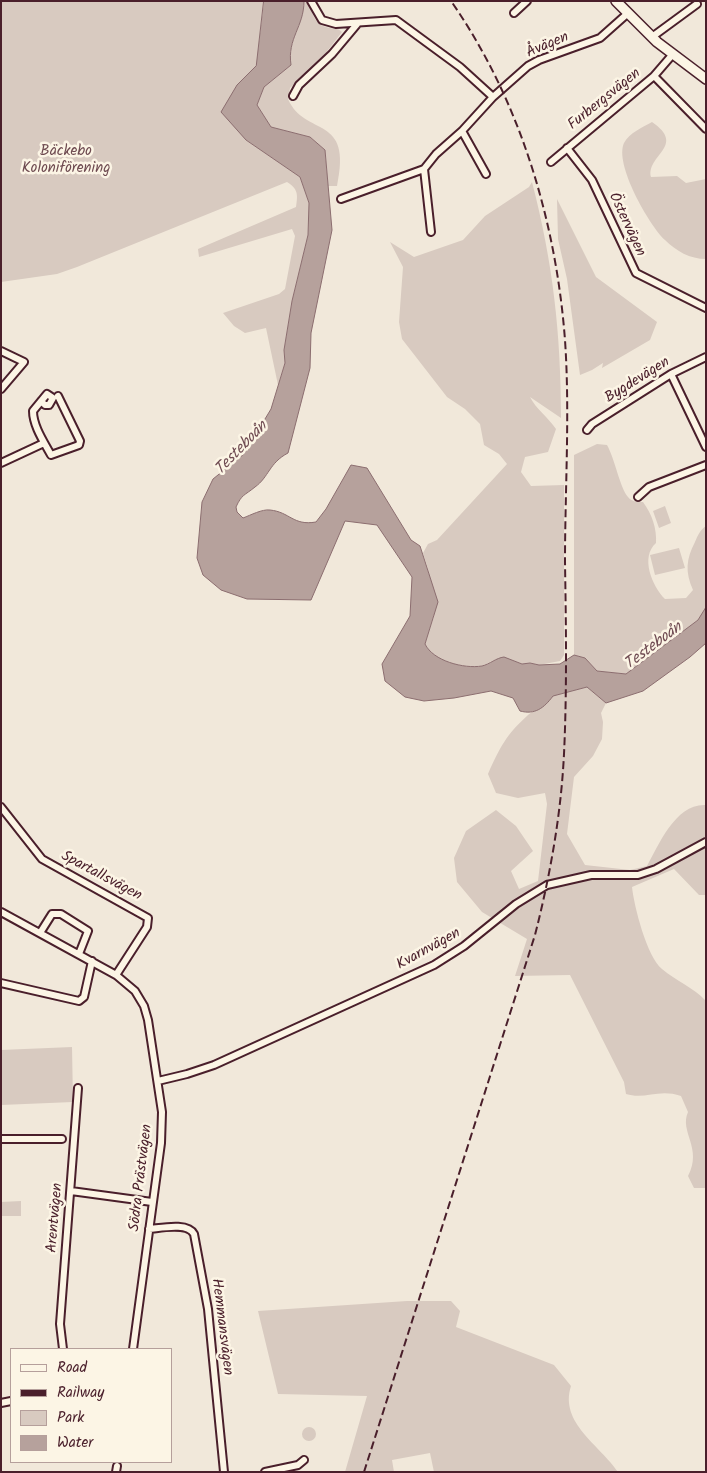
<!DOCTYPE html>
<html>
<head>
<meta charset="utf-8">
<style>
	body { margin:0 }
	#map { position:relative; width:707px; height:1473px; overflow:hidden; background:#f1e8da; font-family:Kalam,sans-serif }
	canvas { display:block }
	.frame { position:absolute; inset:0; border:2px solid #4a1f2b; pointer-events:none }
	.legend { position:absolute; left:10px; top:1348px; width:162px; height:115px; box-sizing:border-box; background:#fcf5e5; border:1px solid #b59f9b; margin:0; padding:6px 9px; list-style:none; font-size:15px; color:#4a1f2b }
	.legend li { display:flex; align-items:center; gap:10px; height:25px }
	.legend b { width:25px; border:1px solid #b59f9b }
</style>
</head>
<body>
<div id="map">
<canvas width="707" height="1473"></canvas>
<div class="frame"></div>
<ul class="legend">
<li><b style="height:6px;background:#fcf5e5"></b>Road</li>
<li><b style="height:6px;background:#4a1f2b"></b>Railway</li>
<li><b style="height:14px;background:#d8cac0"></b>Park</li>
<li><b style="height:14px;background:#b6a19c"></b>Water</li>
</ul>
</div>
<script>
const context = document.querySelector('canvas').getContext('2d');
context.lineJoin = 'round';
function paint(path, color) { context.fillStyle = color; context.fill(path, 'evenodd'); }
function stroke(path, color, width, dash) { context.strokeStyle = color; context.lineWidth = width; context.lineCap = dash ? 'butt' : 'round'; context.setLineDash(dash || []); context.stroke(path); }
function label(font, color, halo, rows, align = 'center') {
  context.font = font + ' Kalam,sans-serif'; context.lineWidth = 5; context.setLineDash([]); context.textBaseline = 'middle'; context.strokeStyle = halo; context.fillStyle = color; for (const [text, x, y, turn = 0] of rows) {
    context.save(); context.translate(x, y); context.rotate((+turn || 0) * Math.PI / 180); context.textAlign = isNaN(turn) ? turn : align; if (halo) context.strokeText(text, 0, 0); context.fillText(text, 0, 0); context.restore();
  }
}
const green = new Path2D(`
	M1 1H264L256 66 237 85 246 140 300 177 309 203 308 235 292 301 284 350 285 363 278 385 266 328 245 333 234 326 223 313 279 294 285 289 295 236 292 229 199 257 198 249 296 207C298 194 298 189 287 182L77 267 57 274 1 282Z
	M304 1H309C312 12 314 24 326 27 333 30 337 27 342 32L322 58 290 88 288 99C305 138 353 113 337 186H328L325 150 310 137 271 127 257 105 264 87 291 65C287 39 304 26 304 1Z
	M652 122C687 146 646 155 651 177L677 176 686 183 706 179V259C690 259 676 251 665 240 649 225 614 164 624 143 629 133 643 127 652 122Z
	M532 182C553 263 561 334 561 418L530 397C536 409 548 417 556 429L548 452 525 457 521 472 531 486 564 485V655L560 661 539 665 530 663 522 664C513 660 502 657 492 661 488 663 485 665 481 666 462 668 434 662 425 644L434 616 428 569 423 553 428 544 437 540 507 464 499 454 484 445 480 424 465 409 447 397 402 339 399 322 403 267 390 242 414 257 463 240 485 216 529 187Z
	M557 199 596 277 657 322 650 340 602 368 603 363 592 370 580 375 567 279 558 239Z
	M597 444 607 445C615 459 620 488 628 497 632 502 638 502 643 502 652 514 657 529 656 543 640 557 652 586 665 599L686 598 693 590C685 572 686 559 695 542 698 535 700 530 706 526V607L698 620 626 674 597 671 585 658 574 655V455Z
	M665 506 671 523 659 528 653 511Z
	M679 548 685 568 655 575 650 555Z
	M587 687 606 703 601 713 603 722 602 739 593 756 574 777 567 834 585 865 630 870 647 866C659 844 676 803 706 805V895H699L674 869 632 887C634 906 647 957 662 969 676 981 693 987 706 1001V1188H694L688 1176C703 1148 679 1132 688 1112L681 1096C659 1088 645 1100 626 1094L624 1082 570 975 515 976 527 939 482 912 457 882 454 858 466 831 496 810 516 826 533 851 511 871 519 889 538 881 547 804 545 793 518 798 496 793 488 774C500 747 506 735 528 715 539 706 543 709 552 696Z
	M72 1047 73 1102 1 1105V1050Z
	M21 1201V1216H1V1202Z
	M407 1301H451L460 1311 456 1327 554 1365 571 1386C559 1423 600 1445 618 1472H434L430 1453 392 1460 394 1472H345L367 1396 278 1394 258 1311Z
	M302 1434a7 7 0 1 1 14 0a7 7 0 1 1-14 0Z`);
const water = new Path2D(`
	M264 1H304C304 27 287 38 291 65L264 87 257 105 271 127 310 137 325 150 332 230 311 333 310 368 288 453C269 463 269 477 255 487 244 496 242 494 236 507L237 512 243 518C251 515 262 509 270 510 290 512 293 526 316 522L326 509 351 465 367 468 411 540 420 546 438 602 425 644C433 661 464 669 482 666 490 664 496 658 504 657L522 664 530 663 539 665 560 664 574 655 585 658 597 671 626 674 698 620 706 607V643L690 657 643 691 606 703 587 687 553 696C544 708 535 715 520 711L513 698 491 691 454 698 424 701 405 697 385 681 382 664 410 616 412 577 377 525 345 521 311 600 247 599 221 590 203 575 197 558 202 502 213 479 244 454 271 409 285 363 284 350 292 301 308 235 309 203 300 177 246 140 221 112 237 85 256 66Z`);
const street = new Path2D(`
	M311 1 322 20 336 24 396 20 460 67 493 97
	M514 13 527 1
	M652 37 697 4
	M654 76 706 129
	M293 96 299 85 332 54 358 23
	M462 131 486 174
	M567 148 592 180 636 273 706 308
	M551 162 654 76 673 54
	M424 169 431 232
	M341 199 424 169 436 154 462 131 493 97 528 66 539 60 600 38 627 14
	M1 351 24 362 1 389
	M671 374 706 447
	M41 401 45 405H49L53 398 47 394 33 411C33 426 44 442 51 455L79 445 80 441 58 396
	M587 430 592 424 671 374 706 357
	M1 463 44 443
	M638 497 649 487 706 465
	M1 807 42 859 148 918 147 927 116 975
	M1 912 116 975 135 991 144 1006 148 1020 162 1112 161 1143 133 1349
	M40 933 52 914H61L88 931 79 954
	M1 983 79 1001 84 997 92 961
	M158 1081 187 1074 214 1065 434 965 464 946 516 904 547 885 591 875H638L656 869 706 842
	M1 1139H62
	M71 1191 152 1202
	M149 1229C161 1228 188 1222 194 1234L208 1309 224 1472
	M63 1349 60 1324 78 1088
	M1 1403 11 1401
	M116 1472 117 1466
	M265 1472 298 1465 304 1460`);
const secondary = new Path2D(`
	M616 1 657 42 706 79`);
const rail = new Path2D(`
	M364 1472 535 935C550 876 561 815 564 754 567 690 566 626 565 562 565 488 570 413 565 340 556 221 520 100 451 1`);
const streetNames = [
	["Åvägen",548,46,-23],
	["Furbergsvägen",605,100,-39],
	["Östervägen",626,225,65],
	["Bygdevägen",638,381,-32],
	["Spartallsvägen",101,877,28],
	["Kvarnvägen",429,950,-29],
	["Södra Prästvägen",142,1178,-83],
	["Arentvägen",56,1218,-85],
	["Hemmansvägen",221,1327,83]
];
const parkNames = [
	["Bäckebo",66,152],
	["Koloniförening",66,169]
];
const waterNames = [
	["Testeboån",242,449,-46],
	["Testeboån",654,647,-37]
];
paint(green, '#d8cac0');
paint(water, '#b6a19c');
stroke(water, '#8b6d6f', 1);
stroke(street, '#4a1f2b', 10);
stroke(secondary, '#4a1f2b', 12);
stroke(street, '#fcf5e5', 6);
stroke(secondary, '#fcf5e5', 9);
stroke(rail, '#4a1f2b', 2, [8, 4]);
label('15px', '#4a1f2b', '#fcf5e5', streetNames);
label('15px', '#6e4a50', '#fcf5e5', parkNames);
label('italic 16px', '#704c53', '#fcf5e5', waterNames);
</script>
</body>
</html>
